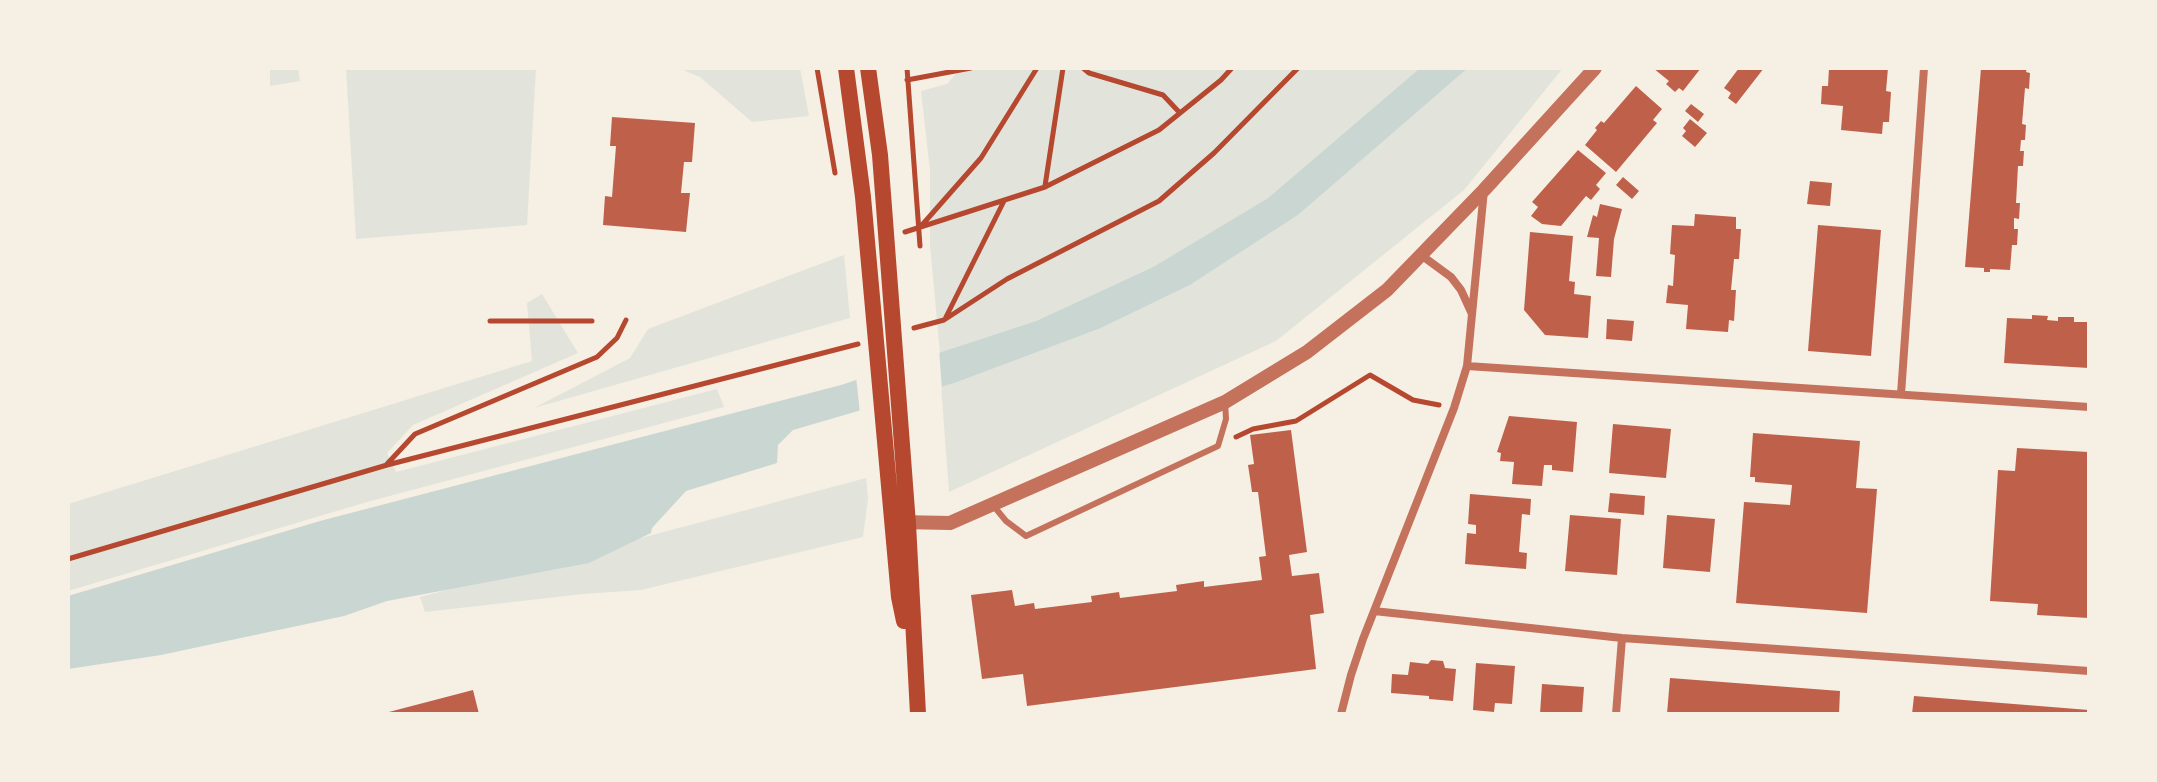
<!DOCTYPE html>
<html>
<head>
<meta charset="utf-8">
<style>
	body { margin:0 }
	#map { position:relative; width:2157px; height:782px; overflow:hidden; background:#f6efe4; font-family:Montserrat,sans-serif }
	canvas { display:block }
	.frame { position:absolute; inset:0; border:70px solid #f6efe4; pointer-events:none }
</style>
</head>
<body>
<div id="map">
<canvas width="2157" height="782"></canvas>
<div class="frame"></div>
</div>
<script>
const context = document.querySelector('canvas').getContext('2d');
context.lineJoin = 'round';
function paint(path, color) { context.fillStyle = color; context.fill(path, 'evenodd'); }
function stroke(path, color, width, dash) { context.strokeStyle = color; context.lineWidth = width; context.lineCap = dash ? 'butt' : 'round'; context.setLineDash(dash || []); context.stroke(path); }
const green = new Path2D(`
	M270 68H298L300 81 270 86Z
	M346 68H536L527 225 356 239Z
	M678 68H800L809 116 752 122 700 77Z
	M961 68H1420L1268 198 1153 267 1036 321 940 353 930 245V171L921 91 947 84Z
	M1468 68H1563L1464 190 1276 341 949 492 941 386 1101 328 1190 285 1298 215Z
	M844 255 850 318 534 408 630 358 648 329Z
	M542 294 578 353 413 425 387 453 396 472 717 389 724 407 367 502 68 591V504L532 361 527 303Z
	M866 478 868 499 863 537 641 590 583 594 425 612 420 597Z`);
const water = new Path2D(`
	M1420 68H1468L1298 215 1190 285 1101 328 954 383 793 430 778 445 777 463 686 491 652 528 651 533 589 563 387 601 344 616 161 655 68 669V596L320 521 841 385 1036 321 1153 267 1268 198Z`);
const pier = new Path2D(`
	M939 349 942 390 860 414 856 376Z`);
const building = new Path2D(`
	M1653 68H1701L1683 91 1679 88 1675 92 1666 84 1669 81Z
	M1739 68H1764L1736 104 1728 98 1731 93 1724 88Z
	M1829 68H1888L1886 91 1891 92 1889 122H1883L1882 134 1841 130 1843 106 1821 104 1822 86H1828Z
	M1981 68H2027L2026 72 2030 73 2029 89 2025 88 2022 124 2026 125 2025 140H2021L2020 151H2024L2023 166H2018L2016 203H2020L2019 219 2014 218V229H2018L2017 245H2012L2010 270 1990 269V272H1984V268L1965 267Z
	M1636 86 1662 109 1653 120 1657 123 1616 172 1585 145 1597 130 1595 128 1601 121 1604 123Z
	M1691 104 1704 114 1698 122 1685 111Z
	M612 117 695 123 692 162H684L681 193H690L686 232 603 225 605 196 612 197 616 146H610Z
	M1690 119 1707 133 1695 147 1682 136 1686 131 1683 128Z
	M1578 150 1606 173 1596 185 1600 189 1591 200 1586 196 1561 226 1542 224 1531 216 1538 207 1532 202Z
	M1623 177 1639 191 1632 199 1616 185Z
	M1810 181 1832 183 1830 206 1807 204Z
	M1600 204 1622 209 1614 239 1611 277 1596 276 1599 238 1587 237 1593 215 1597 217Z
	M1695 214 1736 217V229H1741L1739 259H1734L1731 290H1736L1734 321 1729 320 1728 332 1686 329 1688 305 1666 303 1668 285 1673 286 1675 255 1670 254 1672 225 1694 226Z
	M1818 225 1881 230 1871 356 1808 351Z
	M1530 232 1573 236 1569 281 1575 282 1574 294 1591 296 1588 338 1545 335 1524 310Z
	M2032 315 2048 316 2047 320 2058 321V317H2074V322H2089V368L2004 363 2007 318 2032 319Z
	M1607 319 1634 321 1632 341 1606 339Z
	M1509 416 1577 422 1573 472 1552 470V465H1544L1542 486 1512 484 1514 462 1500 461 1501 453 1497 452Z
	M1613 424 1671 429 1666 478 1609 473Z
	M1291 430 1307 552 1289 555 1292 576 1319 573 1324 613 1310 615 1316 669 1027 706 1023 674 982 679 971 595 1012 590 1015 606 1034 603 1035 609 1092 602 1091 596 1119 592 1120 598 1177 591 1176 585 1204 581V587L1262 580 1259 557 1266 556 1258 492H1252L1250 478 1248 465 1254 464 1250 435Z
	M1753 433 1860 441 1856 488 1877 489 1867 613 1736 603 1744 502 1790 505 1792 485 1755 482V477H1750Z
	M2017 448 2089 452V618L2037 615 2038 604 1990 601 1998 470 2015 471Z
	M1610 493 1645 496 1644 515 1608 512Z
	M1470 494 1531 499 1530 515 1522 514 1519 552 1527 553 1526 569 1465 564 1467 533 1476 534V525L1468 524Z
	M1570 515 1621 519 1617 575 1565 571Z
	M1667 515 1715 519 1710 572 1663 568Z
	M1431 660 1443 661 1445 668 1456 669 1453 701 1429 699V696L1391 693 1392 674 1408 675 1410 662 1428 664Z
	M1476 663 1515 666 1512 704 1495 703 1494 712 1473 710Z
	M1670 678 1840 691 1839 714H1667Z
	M1542 684 1584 687 1582 714H1540Z
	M473 690 479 714H385V713Z
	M1914 696 2089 710V714H1912Z`);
const path = new Path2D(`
	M817 68 835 173
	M907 68 920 246
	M1083 68 1089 73 1163 95 1180 113
	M907 80 971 68
	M1045 186 1063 68
	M922 225 981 158 1037 68
	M905 232 1045 187 1159 130 1221 80 1232 68
	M945 319 1004 201
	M490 321H592
	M914 328 944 320 1007 279 1159 201 1214 153 1298 68
	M1236 437 1253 429 1296 421 1370 375 1413 400 1439 405
	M387 464 415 434 597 357 617 338 626 320
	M68 559 387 465 858 344`);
const service = new Path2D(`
	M992 504 1006 521 1026 536 1218 446 1226 419 1225 402`);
const minor = new Path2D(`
	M1421 255 1451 277 1461 290 1472 314
	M1467 366 2089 407
	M1901 394 1924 68
	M1374 611 1622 638 2089 671
	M1341 714 1351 675 1363 639 1454 408 1467 366 1484 190
	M1616 714 1622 638`);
const tertiary = new Path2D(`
	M900 522 950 523 1225 402 1307 352 1387 290 1484 190 1595 68`);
const secondary = new Path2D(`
	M846 68 863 197 899 597 904 621
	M868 68 880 155 884 207 908 524 918 714`);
paint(green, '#e2e4dc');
paint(water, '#c9d6d2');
paint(pier, '#f6efe4');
paint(building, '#bf614a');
stroke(path, '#b5482f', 5);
stroke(service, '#c5725c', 6);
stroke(minor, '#c5725c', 8);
stroke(tertiary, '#c5725c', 14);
stroke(secondary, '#b5482f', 16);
</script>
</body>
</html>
